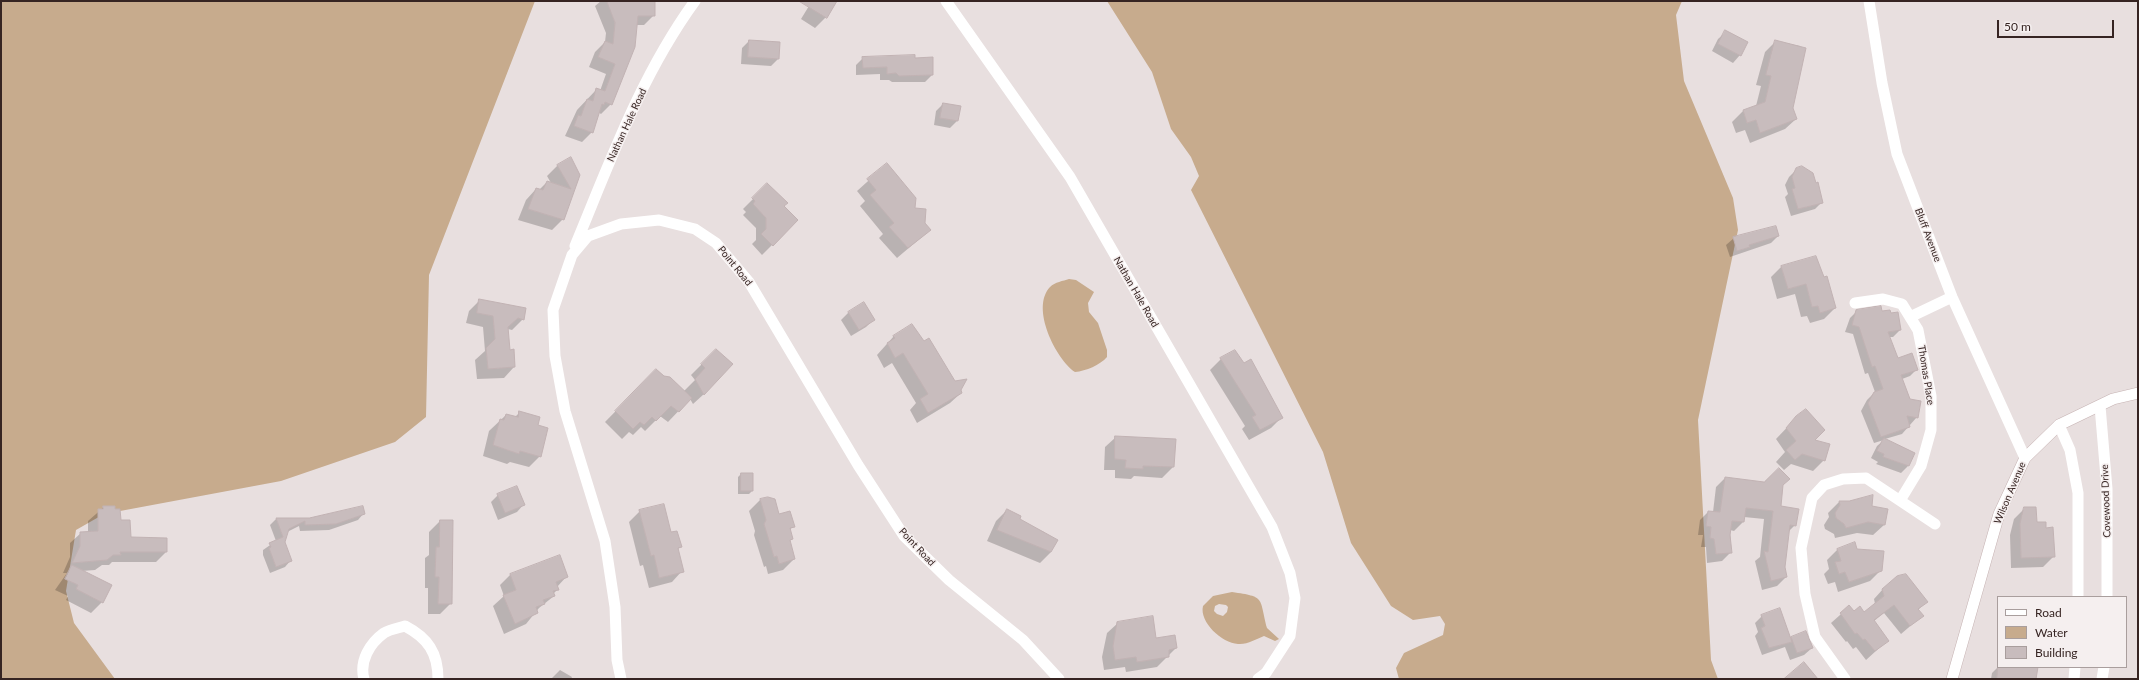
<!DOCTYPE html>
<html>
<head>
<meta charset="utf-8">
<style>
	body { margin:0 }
	#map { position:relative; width:2139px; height:680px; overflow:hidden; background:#e8dfdf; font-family:Lato,sans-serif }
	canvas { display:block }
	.frame { position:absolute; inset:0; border:2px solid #362422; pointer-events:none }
	.legend { position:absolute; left:1997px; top:596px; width:130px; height:72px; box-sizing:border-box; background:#f5efef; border:1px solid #a99e9d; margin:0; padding:5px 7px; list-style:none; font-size:12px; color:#362422 }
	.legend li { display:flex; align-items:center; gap:8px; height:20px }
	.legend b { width:20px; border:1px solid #a99e9d }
	.scale { position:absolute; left:1997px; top:20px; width:117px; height:18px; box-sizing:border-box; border:2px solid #362422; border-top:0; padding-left:5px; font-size:12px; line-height:14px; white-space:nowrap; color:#362422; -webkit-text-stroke:3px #f5efef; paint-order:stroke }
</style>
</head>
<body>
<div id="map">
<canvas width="2139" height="680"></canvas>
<div class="frame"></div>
<ul class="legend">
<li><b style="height:5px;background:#fff"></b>Road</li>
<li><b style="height:11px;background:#c7ab8d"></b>Water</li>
<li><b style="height:11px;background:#c8bcbd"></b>Building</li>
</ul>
<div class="scale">50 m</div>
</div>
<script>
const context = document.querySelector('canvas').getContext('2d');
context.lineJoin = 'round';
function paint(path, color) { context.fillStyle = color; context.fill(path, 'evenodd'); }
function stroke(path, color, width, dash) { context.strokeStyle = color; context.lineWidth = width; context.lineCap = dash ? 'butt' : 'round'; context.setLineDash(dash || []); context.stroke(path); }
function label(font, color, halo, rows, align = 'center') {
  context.font = font + ' Lato,sans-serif'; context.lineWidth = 3; context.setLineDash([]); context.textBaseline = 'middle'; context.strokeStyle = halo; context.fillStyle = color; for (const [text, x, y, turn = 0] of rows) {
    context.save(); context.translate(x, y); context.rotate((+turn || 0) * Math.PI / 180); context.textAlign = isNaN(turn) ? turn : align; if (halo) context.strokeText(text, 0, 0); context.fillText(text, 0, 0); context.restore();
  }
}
const water = new Path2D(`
	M1 1H535L429 275 426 417 395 442 281 481 104 514 76 530 66 591 74 623 115 679H1Z
	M1107 1H1682L1676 15 1684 81 1733 198 1738 230 1698 420 1711 660 1718 679H1399L1396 668 1404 653 1443 635 1445 624 1440 616 1413 620 1391 606 1351 543 1323 452 1191 190 1199 176 1191 157 1171 129 1152 72Z
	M1069 279 1076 280 1094 292 1088 303 1089 312 1098 323 1107 350V357C1100 365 1086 371 1075 372 1056 359 1030 308 1050 287 1055 282 1063 281 1069 279Z
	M1232 592C1266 597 1259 597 1267 628L1279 639 1275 641 1264 636C1256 639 1247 645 1238 644 1222 643 1199 622 1203 606L1213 596ZM1219 604 1226 605 1228 607 1227 612 1223 616 1217 614 1214 611 1215 606Z`);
const shadow = new Path2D(`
	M601 1H654V15L644 25H636L611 104 601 114 598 112 592 132 582 142 565 136 577 110 596 90 600 91 606 74 589 67 595 52 605 42 606 33 595 6Z
	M812 1H834L826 17 815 28 801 19Z
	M1726 32 1747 43 1740 55 1733 63 1712 51 1718 39Z
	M749 41 778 59 771 66 741 64 742 48Z
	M1776 41 1800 46 1792 108 1796 119 1785 129 1750 143 1745 130 1736 133 1732 122 1743 111 1756 106 1761 86 1756 85 1765 52Z
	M863 58 914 59 932 75 925 82H892L889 80H880V74L856 75V65Z
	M943 104 958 120 950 128 934 125 936 111Z
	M887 164 914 209 930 230 897 258 879 238 883 234 860 206 865 201 857 191Z
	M558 165 579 175 563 219 552 230 518 220 526 200 536 189 539 190 547 182 551 183 547 176Z
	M1797 169 1822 202 1815 209 1791 216 1785 197 1788 194 1785 185 1789 177Z
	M767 185 783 206 797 220 762 255 752 244 756 240V228L743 215 746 212 743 209Z
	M1778 236 1771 243 1730 257 1726 245 1734 238Z
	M1816 257 1835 308 1824 319 1810 323 1807 316 1801 317 1795 294 1777 299 1771 277 1782 266Z
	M480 300 523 319 512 330 508 329 509 351 514 367 504 378 477 379 475 360 485 351 483 327 466 323 469 311Z
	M864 304 873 320 866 327 851 336 841 320 848 313Z
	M1857 311 1881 312 1900 330 1893 337H1889L1897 359 1917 369 1910 376 1902 379 1917 417 1902 434 1885 439 1908 466 1901 473 1876 464 1878 462 1871 458 1877 446 1884 440 1874 443 1861 411 1867 400 1875 392 1868 373 1865 374 1853 334 1845 332 1850 318Z
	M894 336 961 393 950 403 917 423 910 410 916 403 892 363 884 368 877 355Z
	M716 350 704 394 693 404 690 399 668 422 660 416 645 431 641 427 633 435 629 432 622 439 605 422 656 370 684 391 695 380 691 375Z
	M1221 359 1282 417 1271 428 1249 440 1242 429 1245 426 1210 370Z
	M520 412 537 426 540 456 529 467 510 462 507 464 483 456 489 431 506 415 515 417Z
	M1797 417 1814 440 1824 460 1813 471 1791 464 1784 470 1776 462 1785 452 1776 439Z
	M1116 437 1173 467 1162 478 1134 476 1131 479 1115 478V470H1104L1105 447Z
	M741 474 752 491 749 494H738V477Z
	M1725 478 1782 485 1780 507 1795 525 1788 532 1784 567 1786 577 1777 586 1762 590 1755 561 1760 557 1764 519 1744 517 1743 522 1734 531 1730 530 1731 552 1722 561 1707 563 1706 547H1701L1703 535H1698L1700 520 1708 512H1713L1716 487Z
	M498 495 524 504 517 512 498 520 491 502Z
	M768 498 778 515 793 526 790 530 792 538 789 541 794 559 783 570 768 574 766 566 764 567 754 535 755 531 749 511 760 500Z
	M1839 502H1849L1871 507 1884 525 1873 535 1857 533 1835 538 1834 534 1825 529 1824 525 1829 517 1828 513Z
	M104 507 114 510 130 538 166 552 156 562H112L109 565H102L95 570 82 571 102 602 91 613 66 600 68 596 55 590 67 573H63L70 557V543L81 533 88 532V521Z
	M2025 508 2036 523 2045 529 2054 556 2043 567 2011 568 2010 535 2014 519Z
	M1007 510 1018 520 1044 532 1051 552 1040 563 987 541 996 521Z
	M640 511 671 533 680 547 677 550 682 571 672 582 649 588 643 565 640 566 629 522Z
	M364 513 358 520 329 530 300 531 299 526 287 532 284 543 291 560 285 567 270 573 263 555V550L276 541 270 525 276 519H309Z
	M440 521 451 603 440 614H428V588H425V558L429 555V532Z
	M1838 549 1857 550 1881 570 1870 581 1838 592 1835 582 1828 584 1824 574 1829 569 1827 560Z
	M510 575 567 576 557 587 558 589 553 594 554 596 539 608 526 624 504 634 493 606 504 596 500 585Z
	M1883 589 1926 602 1918 610 1922 616 1901 634 1884 613 1874 621 1887 641 1866 660 1856 647 1853 649 1847 641 1846 642 1831 623 1849 607 1854 612 1864 613 1875 604 1874 599Z
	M1762 616 1790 639 1792 638 1812 648 1804 655 1790 660 1785 647 1762 655 1755 636 1758 632 1755 623Z
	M1118 623 1155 639 1176 648 1157 667 1126 672 1125 667 1104 670 1102 657 1107 633Z
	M1998 635V651H1997V637Z
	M1998 667H2030L2035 679H1991L1992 673Z
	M560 670 572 677 571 679H551Z`);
const building = new Path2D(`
	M607 1H655V16H638L635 47 612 105 605 102 604 105 602 104 593 133 574 126 578 115 581 116 587 99 593 101 596 88 605 91 615 64 598 57 605 41 613 44 615 23Z
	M799 1H837L827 18Z
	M1725 30 1748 42 1741 56 1718 44Z
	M749 40 780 42 779 59 748 57Z
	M1775 40 1806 48 1793 108 1797 119 1760 133 1756 120 1747 123 1743 110 1765 102 1771 76 1766 75Z
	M915 55V58L933 57V75L899 76 896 73 887 74V67L863 68 862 57Z
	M943 103 961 106 958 121 940 118Z
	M571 157 580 175 564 220 528 209 536 188 543 190 547 181 571 189 557 165Z
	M887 163 916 198 915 208 926 209 925 223 931 230 908 248 889 227 894 223 870 195 876 190 867 179Z
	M1802 166 1813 173 1816 183 1818 182 1823 203 1798 209 1792 189 1795 188 1792 177 1796 168Z
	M767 183 788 203 784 206 798 220 773 246 761 234 766 229V218L753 204 755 201 752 198Z
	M1776 226 1779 236 1749 245 1750 247 1737 251 1733 237Z
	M1816 256 1824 277 1827 276 1836 308 1820 313 1818 306 1812 307 1806 284 1788 289 1781 266Z
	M479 299 526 308 524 320 518 318 508 327 510 350 514 349 515 367 488 369 486 348 495 339 493 316 477 313Z
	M864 302 875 320 859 330 848 312Z
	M1881 306 1882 311 1890 310 1891 313 1898 312 1901 330 1888 332 1898 358 1912 353 1918 370 1901 375 1910 399 1921 401 1918 418 1907 416 1910 427 1881 437 1868 403 1874 392 1883 389 1875 366 1872 367 1859 327 1852 325 1856 310Z
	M912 324 924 341 929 338 955 381 967 379 961 390 962 393 928 413 920 399 928 394 903 353 895 358 887 343 895 338 893 336Z
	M716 349 733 364 704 395 695 379 705 368 701 364Z
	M1235 350 1244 363 1251 359 1283 418 1260 430 1252 417 1256 415 1220 358Z
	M656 369 664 376 670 377 692 398 679 412 671 406 656 421 652 417 644 425 640 422 633 429 615 411Z
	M1806 409 1825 430 1815 440 1830 444 1825 461 1802 454 1795 460 1786 450 1796 441 1786 428 1796 416Z
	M519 411 540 417 538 425 548 428 541 457 520 451 519 454 493 445 500 419 504 420 506 414 518 417Z
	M1115 436 1176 439 1174 467 1143 466V469L1125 468 1126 460 1115 459Z
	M1884 438 1915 453 1909 466 1883 457 1884 454 1877 451Z
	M1779 468 1790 479 1783 485 1781 506 1799 509 1796 526 1790 525 1785 567 1787 577 1771 581 1764 551 1768 552 1773 511 1746 508 1744 522 1732 521 1730 535 1732 553 1716 554 1714 539 1710 538 1711 527 1706 526 1708 511 1720 512 1725 477 1764 482Z
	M741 473H753V491H741Z
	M517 486 525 505 505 513 497 494Z
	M1873 495 1872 506 1888 509 1885 525 1868 522 1846 528 1844 524 1836 518 1835 513 1840 505 1839 501H1849Z
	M768 497 775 499 779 514 790 511 795 527 790 528 793 539 790 540 795 559 779 564 777 556 774 557 764 524 766 520 760 499Z
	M664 504 671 532 677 531 682 547 678 548 684 572 659 578 654 555 651 556 639 510Z
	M103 506H115V509H120L121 520H130L131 537 167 538V552H120L121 555H113L107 560 72 563 80 546V532L98 531V509H103Z
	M363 506 365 514 336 524 305 525V521L289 529 285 542 292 561 276 567 269 548 271 547 269 543 283 537 276 518H309Z
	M2024 507H2036L2037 522H2046V528L2053 527 2055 557 2021 558 2020 524Z
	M1007 509 1021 516 1020 519 1058 540 1051 552 997 530Z
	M440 520H453L452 604H438L439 577H435L436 547H439Z
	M1855 542 1857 549 1884 551 1882 571 1849 582 1845 572 1839 574 1835 562 1841 561 1837 549Z
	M560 555 568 577 556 582 559 590 553 591 555 596 543 600 545 604 536 607 538 613 515 624 503 595 516 590 510 574Z
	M72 565 112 585 103 603 76 589 78 585 65 579Z
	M1906 574 1928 602 1918 609 1924 616 1910 626 1894 605 1874 620 1889 641 1875 651 1865 639 1863 640 1857 633 1855 634 1840 613 1849 605 1854 611 1860 606 1864 612 1884 596 1882 589 1897 576Z
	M1780 608 1792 642 1769 648 1761 628 1765 626 1761 615Z
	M1153 616 1156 638 1175 635 1177 648 1169 650V657L1137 662 1136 657 1115 660 1113 646 1117 622Z
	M1806 631 1813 648 1797 653 1791 637Z
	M1804 662 1818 679H1784Z
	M1998 667H2038L2036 679H1997Z`);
const minor = new Path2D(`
	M946 1 1070 177 1272 527 1290 573 1295 598 1290 636 1266 673 1258 679
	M1869 1 1882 83 1897 154 1952 297 2025 458
	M575 246C610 162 641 75 695 1
	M1855 303 1883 299 1902 304 1918 330 1931 396V430L1921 466 1901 499
	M1910 317 1952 297
	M2100 406 2107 489V597
	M2059 425 2070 450 2078 493V597
	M364 679C359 661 370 643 384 633 390 629 399 628 405 626 428 638 438 653 438 679
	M621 679 617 660 615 607 605 541 565 411 555 356 553 310 572 255 588 236 621 224 659 220 695 229 716 243 749 282 858 465 904 536 949 580 1023 640 1059 679
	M1845 679 1815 637 1805 594 1801 548 1812 498 1824 485 1843 479 1866 478 1935 524
	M2074 679 2075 667
	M2102 679 2104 667`);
const secondary = new Path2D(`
	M1952 679 1999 514 2025 458 2059 425 2113 399 2138 393`);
const streetNames = [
	["Nathan Hale Road",627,125,-65],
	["Bluff Avenue",1928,235,69],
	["Point Road",735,266,51],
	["Nathan Hale Road",1136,292,60],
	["Thomas Place",1926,375,81],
	["Wilson Avenue",2010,493,-67],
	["Covewood Drive",2106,501,-92],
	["Point Road",917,547,47]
];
paint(water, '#c7ab8d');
paint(shadow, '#0003');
paint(building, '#c8bcbd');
stroke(building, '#c1b2b3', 1);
stroke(secondary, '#c6b3b3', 12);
stroke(minor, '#fff', 11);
stroke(secondary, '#fff', 11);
label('10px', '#362422', '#f5efef', streetNames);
</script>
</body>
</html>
